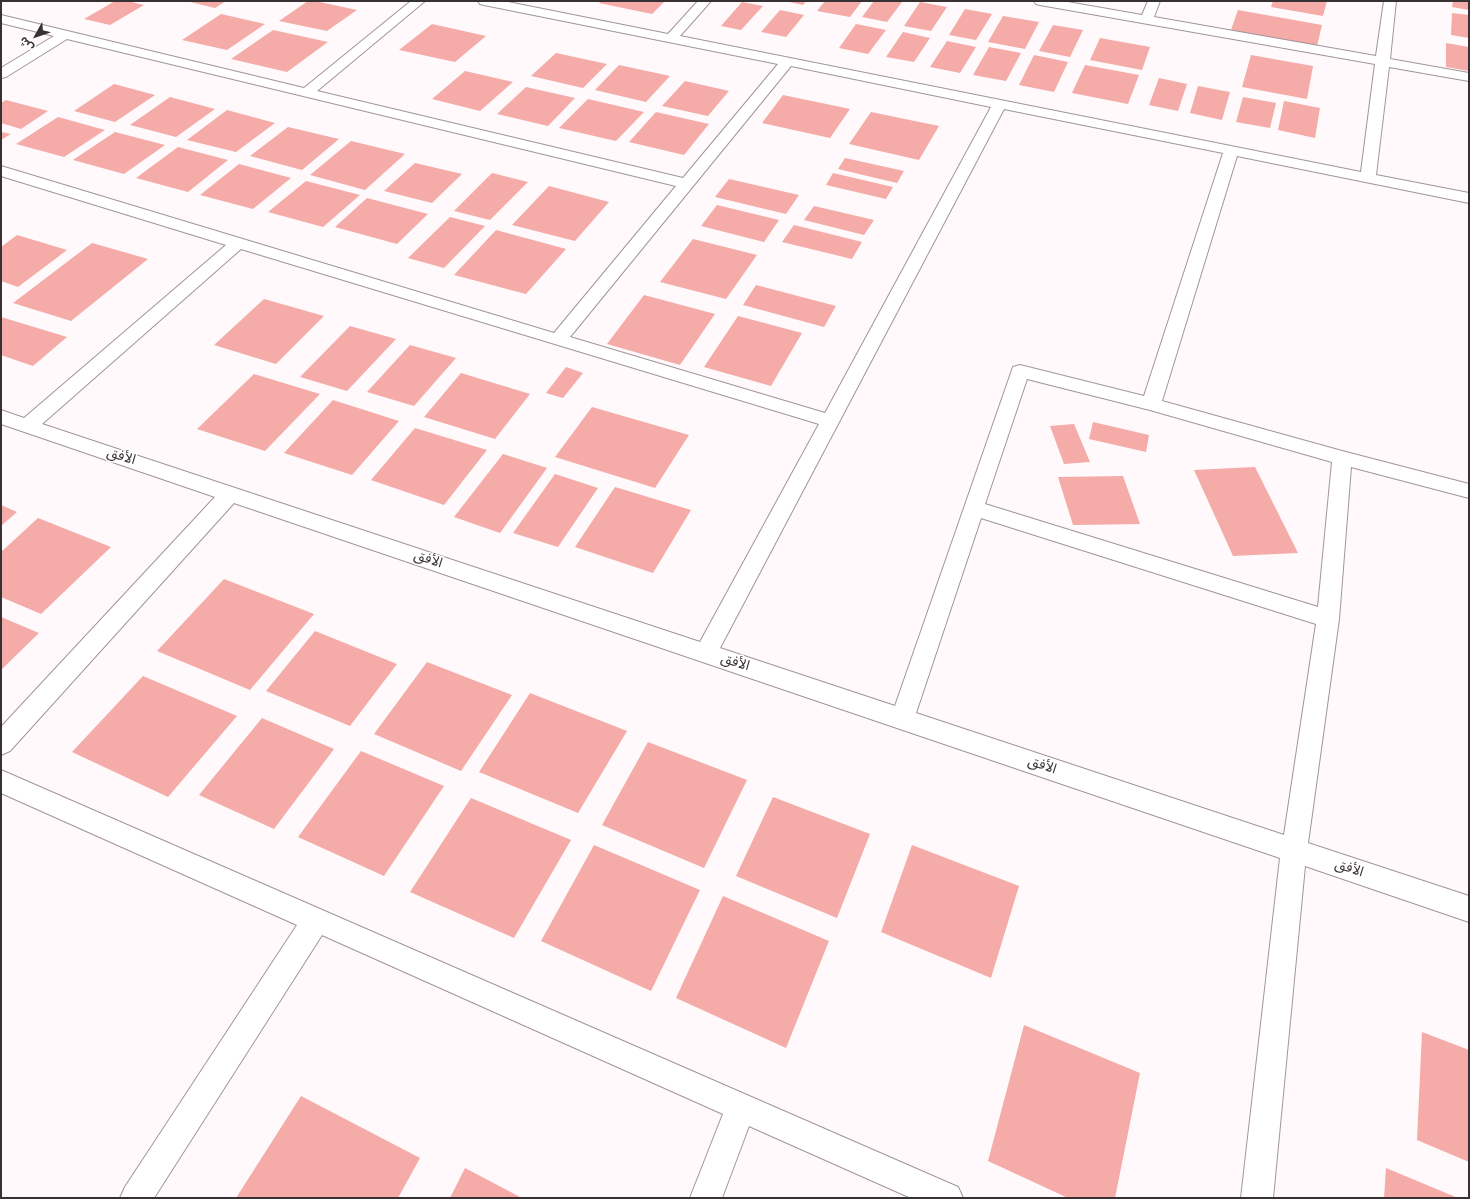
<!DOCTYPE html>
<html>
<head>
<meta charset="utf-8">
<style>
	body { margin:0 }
	#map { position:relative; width:1470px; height:1199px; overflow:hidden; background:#fff9fb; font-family:"Source Sans 3","Noto Sans Arabic",sans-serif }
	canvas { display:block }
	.frame { position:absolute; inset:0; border:2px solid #373133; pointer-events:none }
	.north { position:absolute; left:16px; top:16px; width:40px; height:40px; -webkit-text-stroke:3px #fff; paint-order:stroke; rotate:230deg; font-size:11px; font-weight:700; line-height:16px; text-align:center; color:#373133 }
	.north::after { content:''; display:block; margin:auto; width:14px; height:18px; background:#373133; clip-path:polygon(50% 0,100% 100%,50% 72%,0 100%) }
</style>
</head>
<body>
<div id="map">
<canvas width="1470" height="1199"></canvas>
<div class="frame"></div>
<div class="north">ش</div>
</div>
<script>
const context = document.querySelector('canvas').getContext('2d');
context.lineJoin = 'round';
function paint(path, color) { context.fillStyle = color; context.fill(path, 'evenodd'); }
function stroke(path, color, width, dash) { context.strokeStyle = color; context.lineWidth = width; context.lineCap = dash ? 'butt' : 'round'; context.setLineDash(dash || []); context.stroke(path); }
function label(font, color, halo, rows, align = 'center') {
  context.font = font + ' "Source Sans 3","Noto Sans Arabic",sans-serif'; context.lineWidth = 3; context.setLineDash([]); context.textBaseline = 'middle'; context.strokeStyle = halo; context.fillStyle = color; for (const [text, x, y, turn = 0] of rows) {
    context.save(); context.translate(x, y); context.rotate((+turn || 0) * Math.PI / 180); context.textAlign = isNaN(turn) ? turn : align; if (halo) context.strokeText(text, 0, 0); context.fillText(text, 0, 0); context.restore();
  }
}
const building = new Path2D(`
	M115 1H127L144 5 110 25 84 19Z
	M186 1H226L215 8Z
	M308 1H315L357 10 327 31 279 21Z
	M601 1H665L652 14 599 3Z
	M785 1H806L803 5Z
	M825 1H862L850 17 817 11Z
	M874 1H899L902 2 887 22 862 17Z
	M1273 1H1327L1323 16 1271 7Z
	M1453 1H1469V10L1452 7Z
	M742 2 763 6 741 30 721 26Z
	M920 2 947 7 931 31 904 26Z
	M965 9 992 14 976 40 949 35Z
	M780 10 804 15 786 37 761 32Z
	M1238 10 1322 25 1317 46 1231 30Z
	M1452 13 1469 15V38L1451 35Z
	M221 14 265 24 227 50 182 40Z
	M1003 16 1039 22 1025 49 988 42Z
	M432 24 486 36 455 62 399 50Z
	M856 24 886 30 868 54 839 48Z
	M1053 25 1083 30 1070 57 1039 51Z
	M273 30 328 42 287 72 231 59Z
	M903 32 930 38 914 62 886 57Z
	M1100 38 1150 47 1142 70 1090 60Z
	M947 41 976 47 960 73 930 67Z
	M1446 43 1469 47V71L1446 67Z
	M989 47 1021 53 1006 81 973 75Z
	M556 53 607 64 583 88 531 76Z
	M1034 55 1068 62 1054 92 1019 85Z
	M1251 55 1313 66 1307 99 1242 87Z
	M619 65 670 76 646 102 595 90Z
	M1085 65 1139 75 1128 104 1072 93Z
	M465 71 513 82 480 111 432 99Z
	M1159 78 1187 84 1178 111 1149 105Z
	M685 81 729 91 708 116 662 106Z
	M114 84 155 95 115 122 74 111Z
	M1198 86 1230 92 1222 120 1190 113Z
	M526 87 575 98 548 126 497 114Z
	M783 95 850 109 830 138 762 123Z
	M170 97 215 109 176 137 130 125Z
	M1243 97 1276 103 1270 128 1236 122Z
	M588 99 644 112 616 141 559 128Z
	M6 100 48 111 21 129 1 123V103Z
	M1284 101 1320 108 1315 138 1278 130Z
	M227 110 275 123 236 152 187 140Z
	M656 112 709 124 684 155 629 142Z
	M871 112 939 126 919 160 849 144Z
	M58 117 105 130 64 157 16 144Z
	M288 127 339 139 302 170 250 156Z
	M1 132 11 134 1 140Z
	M115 132 165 145 124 174 73 160Z
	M351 141 405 154 365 190 310 175Z
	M178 147 228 160 188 192 136 178Z
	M845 158 904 171 897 183 838 169Z
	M415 163 462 174 432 203 384 191Z
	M239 164 291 178 253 209 200 195Z
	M492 173 528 182 490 220 454 211Z
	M833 173 893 187 886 199 826 185Z
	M729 179 799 195 786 214 715 197Z
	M306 181 360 195 323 227 268 212Z
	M549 186 609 202 575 241 512 225Z
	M367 198 428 214 397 244 335 227Z
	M717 205 779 220 764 242 701 226Z
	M814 206 874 220 864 235 804 220Z
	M450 217 485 226 444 268 408 258Z
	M794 225 862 242 852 259 782 242Z
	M496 230 566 249 526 294 454 275Z
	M17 235 67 250 18 287 1 281V247Z
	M693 239 757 255 726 299 660 282Z
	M92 243 148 259 71 321 13 303Z
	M756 285 836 306 824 327 743 305Z
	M644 295 715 314 680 365 607 344Z
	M264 299 324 316 276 364 214 345Z
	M738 316 802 333 771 386 704 367Z
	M1 317 67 337 33 366 1 355Z
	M350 326 396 339 347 391 300 377Z
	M410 345 456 358 414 406 367 392Z
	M566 367 583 373 563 398 546 393Z
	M461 373 530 394 495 439 424 417Z
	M254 374 320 394 265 451 197 429Z
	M333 400 399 421 352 475 284 453Z
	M592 407 689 435 655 488 555 457Z
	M1093 422 1149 435 1146 452 1089 439Z
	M1074 424 1090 462 1064 464 1050 426Z
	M415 428 487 450 444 505 371 480Z
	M503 454 547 468 500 533 454 517Z
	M1255 467 1298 553 1233 556 1194 470Z
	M555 474 598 488 558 547 513 533Z
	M1123 476 1140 524 1073 525 1058 477Z
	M615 487 691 510 653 573 575 547Z
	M1 505 17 512 1 526Z
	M38 518 111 547 41 614 1 597V552Z
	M224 579 314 614 250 690 157 651Z
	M1 617 39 633 1 670Z
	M315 631 397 664 350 726 266 691Z
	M427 662 512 695 461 771 374 734Z
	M143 676 237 716 168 797 72 752Z
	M530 693 627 731 578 813 479 772Z
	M262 718 334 749 274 829 199 795Z
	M648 742 747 780 704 868 602 825Z
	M361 751 444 786 384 876 298 837Z
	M773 797 870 834 837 918 736 876Z
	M471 798 571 840 514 938 410 892Z
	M594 845 700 890 651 991 541 941Z
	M912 845 1019 886 991 978 881 932Z
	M723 896 829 941 786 1048 676 998Z
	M1024 1025 1140 1073 1115 1198H1068L988 1161Z
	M1422 1032 1469 1050V1162L1417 1140Z
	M301 1096 420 1158 398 1198H236Z
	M465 1168 522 1198H450Z
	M1386 1168 1458 1198H1384Z`);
const minor = new Path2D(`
	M411 1H425L317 91 683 178 778 64 484 5 480 4 478 1H503L668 34 698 1H711L680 36 1361 172 1375 64 1040 5 1036 4 1034 1H1062L1142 15 1148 1H1160L1154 17 1376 56 1384 1H1396L1390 59 1469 73V81L1389 67 1376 175 1469 193V203L1237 156 1162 401 1342 451 1469 484V498L1351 467 1339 619 1308 843 1469 896V922L1305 866 1273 1198H1241L1280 858 234 503 10 751 1 755V727L215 497 1 424V410L24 418 226 245 1 176V166L554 333 676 186 67 39 6 77 1 78V68L54 36 1 23V15L304 88ZM791 66 991 107 825 413 570 337ZM1004 109 1223 153 1144 396 1020 365 1013 367 895 706 720 648ZM241 249 819 424 700 642 42 424ZM1027 379 1150 410 1332 462 1318 607 985 504ZM981 518 1316 624 1284 835 916 713Z
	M1 770 958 1187 963 1198H911L749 1126 722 1198H690L723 1114 322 935 154 1198H120L125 1187 297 925 1 793Z`);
const streetNames = [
	["الأفق",121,457,18],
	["الأفق",428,560,19],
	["الأفق",735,663,18],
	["الأفق",1042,766,19],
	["الأفق",1349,869,19]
];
paint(building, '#f5aba7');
stroke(minor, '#a39499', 2);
paint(minor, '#fff');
label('14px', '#373133', '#fff', streetNames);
</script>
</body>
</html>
